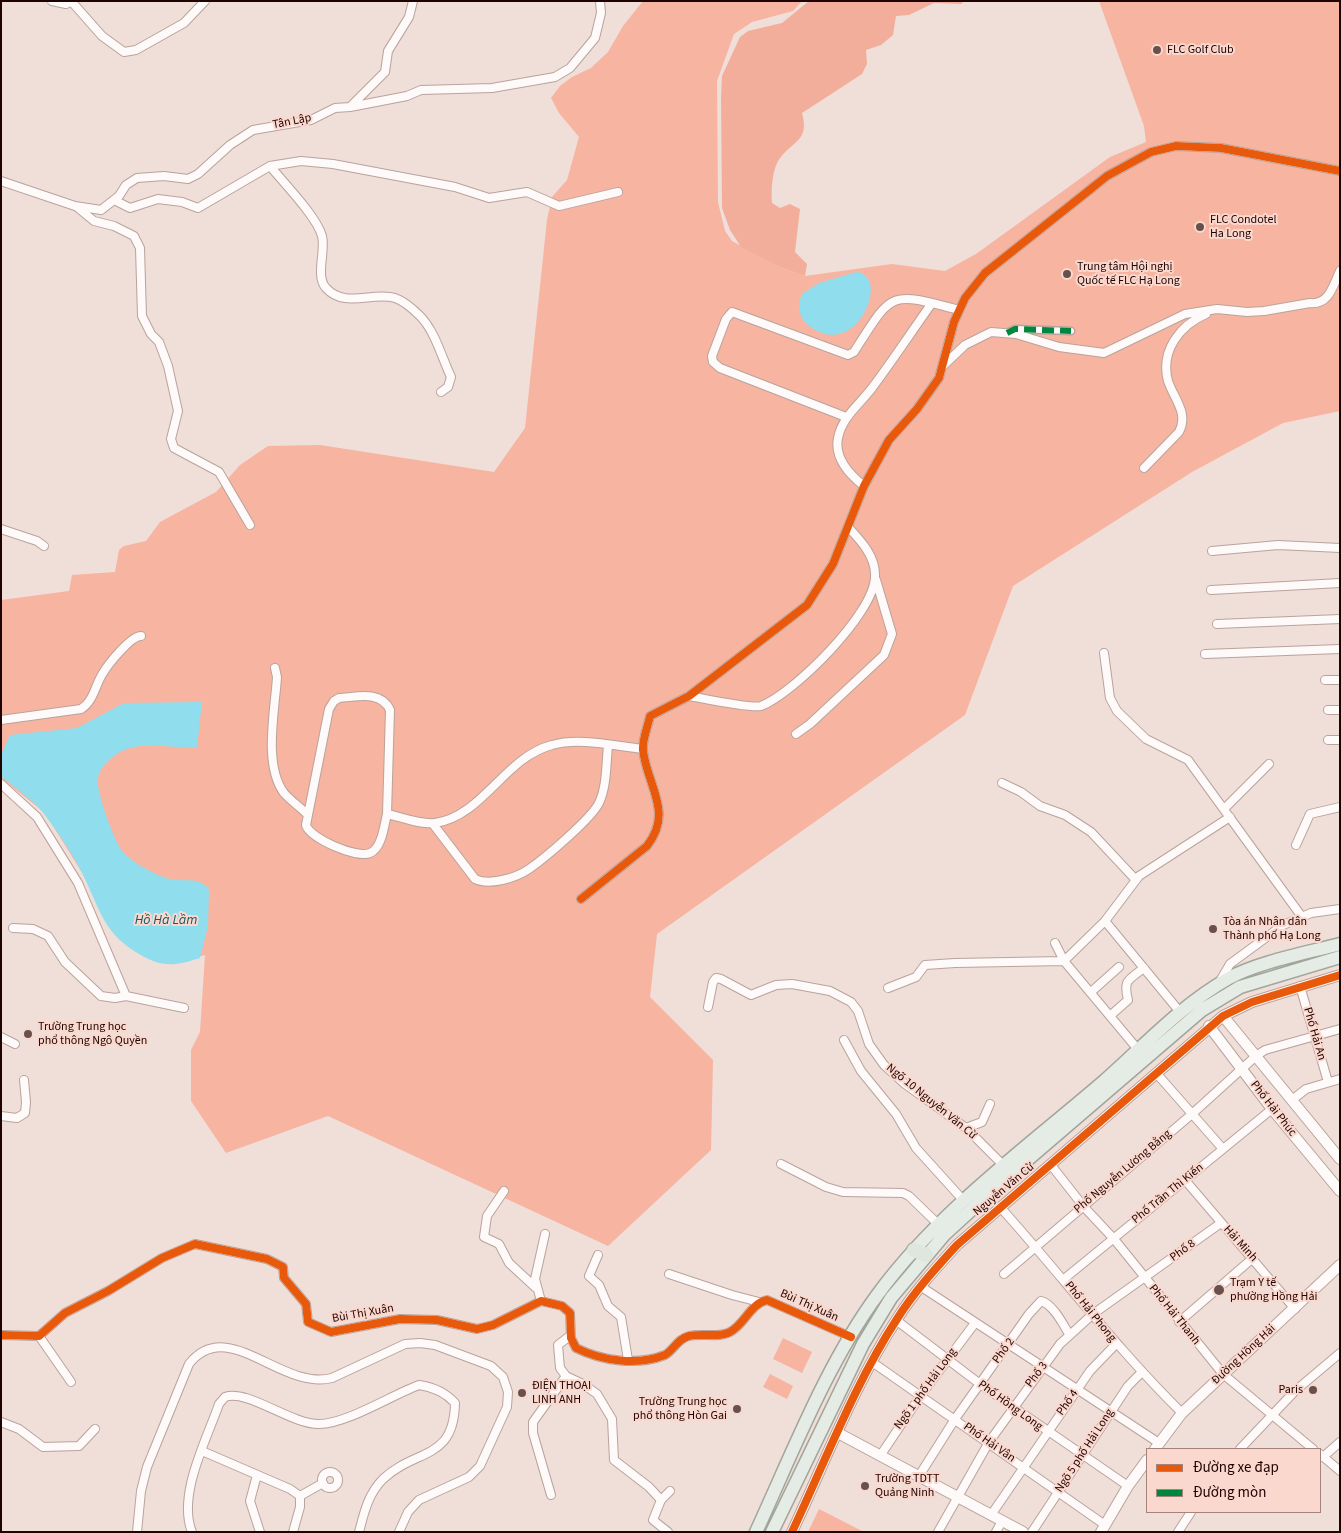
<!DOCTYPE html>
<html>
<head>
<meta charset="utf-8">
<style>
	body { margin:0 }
	#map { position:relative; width:1341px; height:1533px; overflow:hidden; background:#f0ded8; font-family:"Source Sans 3",sans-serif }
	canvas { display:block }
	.frame { position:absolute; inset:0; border:2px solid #1e0300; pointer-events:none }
	.legend { position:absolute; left:1146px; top:1448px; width:175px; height:65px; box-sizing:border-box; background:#fbd8ce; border:1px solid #a3837c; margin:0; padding:6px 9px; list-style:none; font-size:15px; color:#1e0300 }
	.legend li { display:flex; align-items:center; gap:10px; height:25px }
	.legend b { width:25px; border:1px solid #a3837c }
</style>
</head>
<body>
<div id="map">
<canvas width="1341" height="1533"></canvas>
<div class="frame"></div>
<ul class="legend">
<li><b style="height:6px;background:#e8590c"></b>Đường xe đạp</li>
<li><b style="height:6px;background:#00873e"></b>Đường mòn</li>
</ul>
</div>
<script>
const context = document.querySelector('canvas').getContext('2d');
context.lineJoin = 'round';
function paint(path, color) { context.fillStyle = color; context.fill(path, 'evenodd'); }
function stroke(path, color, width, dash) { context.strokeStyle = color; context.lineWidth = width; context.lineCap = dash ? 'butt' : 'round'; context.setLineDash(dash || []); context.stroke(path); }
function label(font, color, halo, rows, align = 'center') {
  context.font = font + ' "Source Sans 3",sans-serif'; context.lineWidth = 4; context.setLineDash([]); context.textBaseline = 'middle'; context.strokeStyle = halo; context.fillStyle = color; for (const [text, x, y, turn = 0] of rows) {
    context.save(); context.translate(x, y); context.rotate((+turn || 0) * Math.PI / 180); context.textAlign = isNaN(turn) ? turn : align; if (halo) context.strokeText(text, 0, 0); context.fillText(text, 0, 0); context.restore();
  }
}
const green = new Path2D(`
	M643 1H802L793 11 752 22 734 34 717 81 718 202 725 231 732 241 782 268 805 276 892 264 945 271 976 254 1110 157 1146 142 1144 126 1099 1H1340V411L1283 423 1192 472 1013 586 965 715 657 934 650 997 713 1060 711 1150 608 1246 328 1116 226 1153 191 1101V1050L200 1032 205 955 171 964 81 871 45 813 1 778V600L69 591 72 575 115 572 119 550 124 546 146 541 160 522 216 492 240 465 268 446 320 445 494 472 525 428 547 220 552 197 567 180 579 137 559 113 551 98 560 86 572 77 591 68 608 52 623 26Z
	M783 1338 812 1352 802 1373 773 1359Z
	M770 1374 793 1386 787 1399 763 1387Z
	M819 1509 864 1532H808Z`);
const forest = new Path2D(`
	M809 1H964L961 4 934 3 909 15 896 16 893 35 881 45 866 50 867 64 862 74 802 113C810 142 792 140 778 161 772 172 771 191 772 203L780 208 790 204 800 209 795 252 807 264 805 276 782 268 741 247 730 230 722 208 721 97 722 76 740 37 748 31 782 23Z`);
const water = new Path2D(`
	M856 272C893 274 855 367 806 323 798 316 798 303 802 294L819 283Z
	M202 702 197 747C173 749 146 740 122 751 112 756 99 767 98 779 96 792 114 840 122 851 127 856 136 864 143 867 153 873 166 880 178 880 192 881 199 878 209 889L208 926 200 958C175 966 163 968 139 954 105 934 101 913 85 879 76 859 58 832 44 814 33 800 15 788 1 776V755L10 735 77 728 124 703Z`);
const pedestrian = new Path2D(`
	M1007 333 1015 329 1071 331`);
const minor = new Path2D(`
	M52 1 66 4 73 1
	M72 2 102 36 124 52 136 50 184 23 205 1
	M351 106 385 72 388 51 409 17 413 1
	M270 166C283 182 317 217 322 236 326 251 315 276 326 288 345 309 373 291 395 298 404 301 413 309 420 316 435 331 442 358 451 377L448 387 441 392
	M1 181 75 206 101 210 119 196 126 185 137 178 164 176 188 179 198 174 230 145 253 130 311 120 335 108 350 107 407 96 421 90 492 88 555 77 570 68 595 38 601 13 600 1
	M114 200 130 208 158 199 182 202 198 208 270 166 301 161 333 164 455 187 489 198 527 192 559 206 618 192
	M77 207 94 221 114 226 134 236 140 248 142 316 151 334 159 342 168 366 178 411 171 439 174 448 219 472 250 525
	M944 365 965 345 991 332 1016 334 1059 347 1104 353 1185 314 1217 309 1247 312 1264 311 1310 303C1329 305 1333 286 1340 271
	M846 417 720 368 713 362 712 356 726 319 732 312 848 355 854 352C893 291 888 291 959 310
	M1144 468 1179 432C1189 413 1174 399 1168 381 1160 351 1180 325 1206 314
	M864 486C850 475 834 458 838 438 842 417 860 404 872 388 893 360 912 331 932 303
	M1 529 37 541 44 546
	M1212 551 1278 545 1340 548
	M1211 590 1340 583
	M1217 624 1340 619
	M1104 653 1110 698 1117 711 1146 739 1188 760 1302 917
	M1205 654 1340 649
	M275 668 277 677C275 710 263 765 284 793 290 800 300 807 307 814
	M1325 680H1340
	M689 696C701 698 752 709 761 706 794 693 874 614 875 577 876 557 862 542 849 528
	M1328 710H1340
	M1 720 81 709C94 701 95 685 103 673 109 663 131 636 141 636
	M796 734 810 724 884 655 892 634 876 580
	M1328 740H1340
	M1002 783 1021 792 1040 806 1065 815 1091 832 1136 880
	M1 784 37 817 78 883 126 996
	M1225 808 1269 764
	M387 814 390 710C381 690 357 697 339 698L334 701 329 709 306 825C309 838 357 859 370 853 382 848 384 826 387 814 401 817 421 825 435 823 483 816 505 757 552 745 580 737 614 746 643 749
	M433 824 475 879C489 886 516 878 529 869 545 858 591 819 599 803 607 786 606 764 608 746
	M1296 845 1310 814 1340 807
	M581 899 647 846C674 812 647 786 643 750 642 740 648 726 650 716L689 696 807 605 833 564 864 486 889 440 917 409 939 378 954 322 965 298 985 273 1087 192 1107 176 1151 152 1176 146 1221 148 1340 171
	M1105 921 1180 1012
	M13 928 33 929 48 936 65 962 101 996 115 998 126 996 184 1008
	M1055 943 1064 961 1140 1052
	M1220 981 1230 964 1283 925 1311 913 1340 909
	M1300 986 1328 1082
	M888 988 916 977 925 965 955 963 1064 961 1105 921 1139 876 1230 817
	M1091 992 1119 967
	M708 1007 713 982 716 978 721 979 751 995 776 985 792 984 830 991 851 1002 858 1011 869 1044 884 1065 905 1084 966 1128 1005 1167
	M1111 1015 1128 1000C1123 980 1128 980 1144 968
	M1 1037 15 1044
	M844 1040 861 1071 896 1114 916 1148 963 1200
	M1157 1074 1223 1149
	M1292 1100 1306 1089 1340 1079
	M1 1116 17 1118 25 1113 26 1102 24 1080
	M966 1128 982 1122 990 1104
	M781 1164 826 1187 843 1192 903 1193 909 1196 939 1225
	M1051 1165 1084 1207 1114 1239 1223 1374 1313 1449
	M1185 1180 1295 1309
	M504 1191 487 1216 484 1237 499 1244 509 1263 535 1287
	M1001 1208C1062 1276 1117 1349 1182 1413
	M598 1255 589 1276 599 1285 608 1306 621 1317 628 1360
	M669 1274 732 1295 759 1302
	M1004 1274 1192 1114 1256 1056 1265 1050 1340 1029
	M1064 1279 1272 1109
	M920 1286 1159 1443
	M541 1301 535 1279 545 1234
	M896 1320 980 1384 1128 1486
	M1179 1322 1253 1258
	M1 1335 39 1336 65 1313 108 1291 162 1258 195 1244 267 1259 283 1267 284 1278 306 1304 308 1322 331 1332 400 1319 437 1320 477 1329 493 1325 541 1301 562 1306 570 1313 571 1338 576 1348C602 1361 637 1366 665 1355 674 1350 677 1339 689 1336 701 1333 720 1338 730 1332 745 1324 750 1304 767 1300L851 1337
	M571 1335 558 1345 560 1368 566 1376 583 1384 597 1394 612 1419 614 1460 649 1487 661 1500 653 1520 668 1532
	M39 1336 71 1382
	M872 1362 1105 1525
	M1 1422 19 1429 43 1447 79 1446 95 1429
	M1240 1449 1295 1391 1340 1353
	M202 1451 290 1489 300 1496V1507L293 1532
	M1320 1454 1340 1471
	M880 1456 921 1395 975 1323
	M1323 1457 1340 1442
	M322 1480a8 8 0 1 1 16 0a8 8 0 1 1-16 0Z
	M257 1475 250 1501 260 1532
	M919 1476 955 1419 1029 1314 1041 1301C1053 1304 1063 1324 1069 1334
	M551 1495 533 1433V1422L566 1376
	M300 1496 323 1483
	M661 1500 670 1491
	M991 1515 1090 1371 1116 1344
	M137 1532 141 1491 147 1467 189 1364C228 1315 281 1391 332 1378L405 1344 420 1343 435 1345 491 1366 503 1377 508 1392 507 1407 480 1466 469 1477 419 1500 408 1512 399 1532
	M192 1532C177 1495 207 1439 219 1404L225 1397C248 1389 290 1424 319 1424 346 1424 392 1395 419 1385 433 1387 445 1392 455 1403 454 1461 416 1448 383 1479 368 1494 364 1513 359 1532
	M938 1532 989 1442 1060 1344 1093 1314 1221 1223
	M996 1532 1002 1521
	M1032 1532 1128 1386 1141 1373
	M1178 1532 1191 1512`);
const tertiary = new Path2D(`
	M1223 1016 1340 1159
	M1209 1026 1272 1109 1340 1191
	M838 1433 1023 1532
	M1155 1449 1182 1413 1340 1265
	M792 1532C825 1462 855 1383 897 1319 914 1292 935 1269 957 1245L1223 1016 1252 1002 1340 975
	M1101 1532 1128 1486 1147 1460`);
const primary = new Path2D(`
	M756 1532C792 1454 827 1363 878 1294 939 1211 1025 1149 1103 1082 1144 1046 1181 1005 1229 978 1258 962 1306 953 1340 944
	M772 1532 863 1344 891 1298 945 1234 1004 1180 1202 1010 1240 987 1340 957`);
const trunk = new Path2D(`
	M914 1250 926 1255`);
const quiet = new Path2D(`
	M1007 333 1015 329 1071 331`);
const cycleway = new Path2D(`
	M581 899 647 846C674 812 647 786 643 750 642 740 648 726 650 716L689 696 807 605 833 564 864 486 889 440 917 409 939 378 954 322 965 298 985 273 1087 192 1107 176 1151 152 1176 146 1221 148 1340 171
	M1 1335 39 1336 65 1313 108 1291 162 1258 195 1244 267 1259 283 1267 284 1278 306 1304 308 1322 331 1332 400 1319 437 1320 477 1329 493 1325 541 1301 562 1306 570 1313 571 1338 576 1348C602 1361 637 1366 665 1355 674 1350 677 1339 689 1336 701 1333 720 1338 730 1332 745 1324 750 1304 767 1300L851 1337
	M792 1532C825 1462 855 1383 897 1319 914 1292 935 1269 957 1245L1223 1016 1252 1002 1340 975`);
const markers = [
	[1157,50,5,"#68504c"],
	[1200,227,5,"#68504c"],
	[1067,274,5,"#68504c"],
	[1213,929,5,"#68504c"],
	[28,1034,5,"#68504c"],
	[1219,1290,6,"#68504c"],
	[1313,1390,5,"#68504c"],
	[522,1393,5,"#68504c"],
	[737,1409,5,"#68504c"],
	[865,1486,5,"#68504c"]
];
const poiNames = [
	["FLC Golf Club",1167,50],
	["FLC Condotel",1210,220],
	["Ha Long",1210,234],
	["Trung tâm Hội nghị",1077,267],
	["Quốc tế FLC Hạ Long",1077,281],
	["Tòa án Nhân dân",1223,922],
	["Thành phố Hạ Long",1223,936],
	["Trường Trung học",38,1027],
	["phổ thông Ngô Quyền",38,1041],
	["Trạm Y tế",1230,1283],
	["phường Hồng Hải",1230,1297],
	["ĐIỆN THOẠI",532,1386],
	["LINH ANH",532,1400],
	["Paris",1303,1390,"right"],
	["Trường Trung học",727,1402,"right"],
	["phổ thông Hòn Gai",727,1416,"right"],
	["Trường TDTT",875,1479],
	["Quảng Ninh",875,1493]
];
const streetNames = [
	["Tân Lập",292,122,-11],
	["Phố Hải An",1314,1034,74],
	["Ngõ 10 Nguyễn Văn Cừ",931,1102,39],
	["Phố Hải Phúc",1273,1109,52],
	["Phố Nguyễn Lương Bằng",1123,1172,-40],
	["Nguyễn Văn Cừ",1004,1190,-40],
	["Phố Trần Thì Kiến",1168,1194,-39],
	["Hải Minh",1240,1244,48],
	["Phố 8",1183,1251,-36],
	["Bùi Thị Xuân",809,1306,24],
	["Phố Hải Phong",1090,1312,51],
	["Bùi Thị Xuân",363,1314,-10],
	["Phố Hải Thanh",1174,1315,51],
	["Phố 2",1004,1351,-54],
	["Đường Hồng Hải",1244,1355,-43],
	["Phố 3",1037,1375,-53],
	["Ngõ 1 phố Hải Long",926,1389,-54],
	["Phố 4",1068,1403,-55],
	["Phố Hồng Long",1010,1406,36],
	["Phố Hải Vân",989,1443,35],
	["Ngõ 5 phố Hải Long",1085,1451,-57]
];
const waterNames = [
	["Hồ Hà Lầm",166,921]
];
paint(green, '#f6b4a1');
paint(forest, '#f2ae9b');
paint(water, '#90ddee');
stroke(pedestrian, '#b9a39c', 9);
stroke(minor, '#b9a39c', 10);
stroke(tertiary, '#b9a39c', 12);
stroke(primary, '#a2a59b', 15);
stroke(trunk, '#a2a59b', 16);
stroke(pedestrian, '#fdfaf9', 6);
stroke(minor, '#fdfaf9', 8);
stroke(tertiary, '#fdfaf9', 10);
stroke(primary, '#e5ebe5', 12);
stroke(trunk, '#dee6de', 14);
stroke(quiet, '#00873e', 6, [12, 6]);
stroke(cycleway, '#e8590c', 8);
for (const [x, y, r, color] of markers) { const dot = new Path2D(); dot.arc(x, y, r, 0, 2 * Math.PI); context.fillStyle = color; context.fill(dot); stroke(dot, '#fbd8ce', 2); }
label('12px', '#1e0300', '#fbd8ce', poiNames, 'left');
label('12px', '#1e0300', '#fbd8ce', streetNames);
label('italic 14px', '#175968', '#fbd8ce', waterNames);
</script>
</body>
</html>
